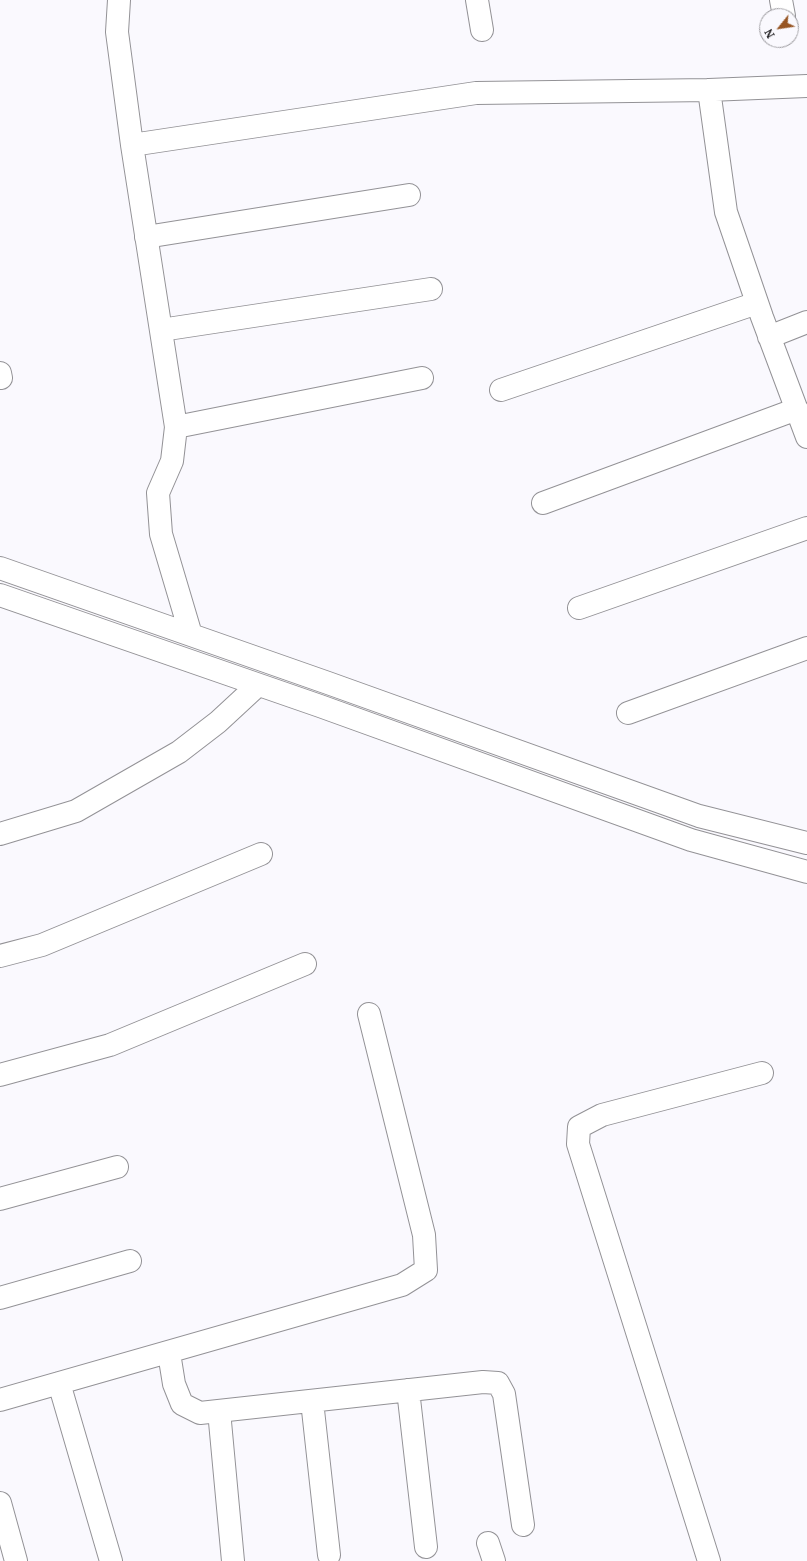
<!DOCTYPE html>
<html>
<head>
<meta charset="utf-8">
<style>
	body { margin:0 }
	#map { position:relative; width:807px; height:1561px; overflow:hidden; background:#faf9fe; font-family:"PT Serif",serif }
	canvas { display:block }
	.north { position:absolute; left:759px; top:8px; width:40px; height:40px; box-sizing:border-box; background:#faf9fe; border:1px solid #9c9b9f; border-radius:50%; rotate:240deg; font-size:11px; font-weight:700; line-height:16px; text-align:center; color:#100f11 }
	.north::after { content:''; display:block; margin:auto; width:14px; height:18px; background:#975523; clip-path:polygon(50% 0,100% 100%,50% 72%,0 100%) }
</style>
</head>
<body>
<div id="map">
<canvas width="807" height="1561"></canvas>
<div class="north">N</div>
</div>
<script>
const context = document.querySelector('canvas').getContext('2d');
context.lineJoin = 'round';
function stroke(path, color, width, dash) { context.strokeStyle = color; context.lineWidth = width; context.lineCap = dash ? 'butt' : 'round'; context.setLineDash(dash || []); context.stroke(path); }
const minor = new Path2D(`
	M119 0 117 32 132 145 176 427 172 461 158 493 161 534 191 635
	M477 0 482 30
	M781 0 784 16
	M709 90 726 212 762 317 807 437
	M132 145 476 93 709 90 807 86
	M146 237 409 195
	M161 330 431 289
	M769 337 807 322
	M0 373 1 378
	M501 390 757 303
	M176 427 422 378
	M543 503 797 409
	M0 568 328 683 699 816 807 843
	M0 595 320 706 691 840 807 872
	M579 608 807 528
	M628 713 807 648
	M0 834 76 811 179 752 218 722 258 685
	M0 956 42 945 261 854
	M0 1075 110 1045 305 964
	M0 1199 117 1167
	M0 1298 130 1261
	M169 1353 174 1384 182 1404 200 1413 483 1382 498 1383 504 1394 523 1525
	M59 1383 111 1561
	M408 1390 426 1547
	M0 1400 402 1285 426 1270 424 1235 369 1014
	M312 1401 329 1555
	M219 1411 233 1561
	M0 1503 16 1561
	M488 1543 494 1561
	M709 1561 578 1144 579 1127 602 1115 762 1073`);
stroke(minor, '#939296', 24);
stroke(minor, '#fff', 22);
</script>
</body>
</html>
